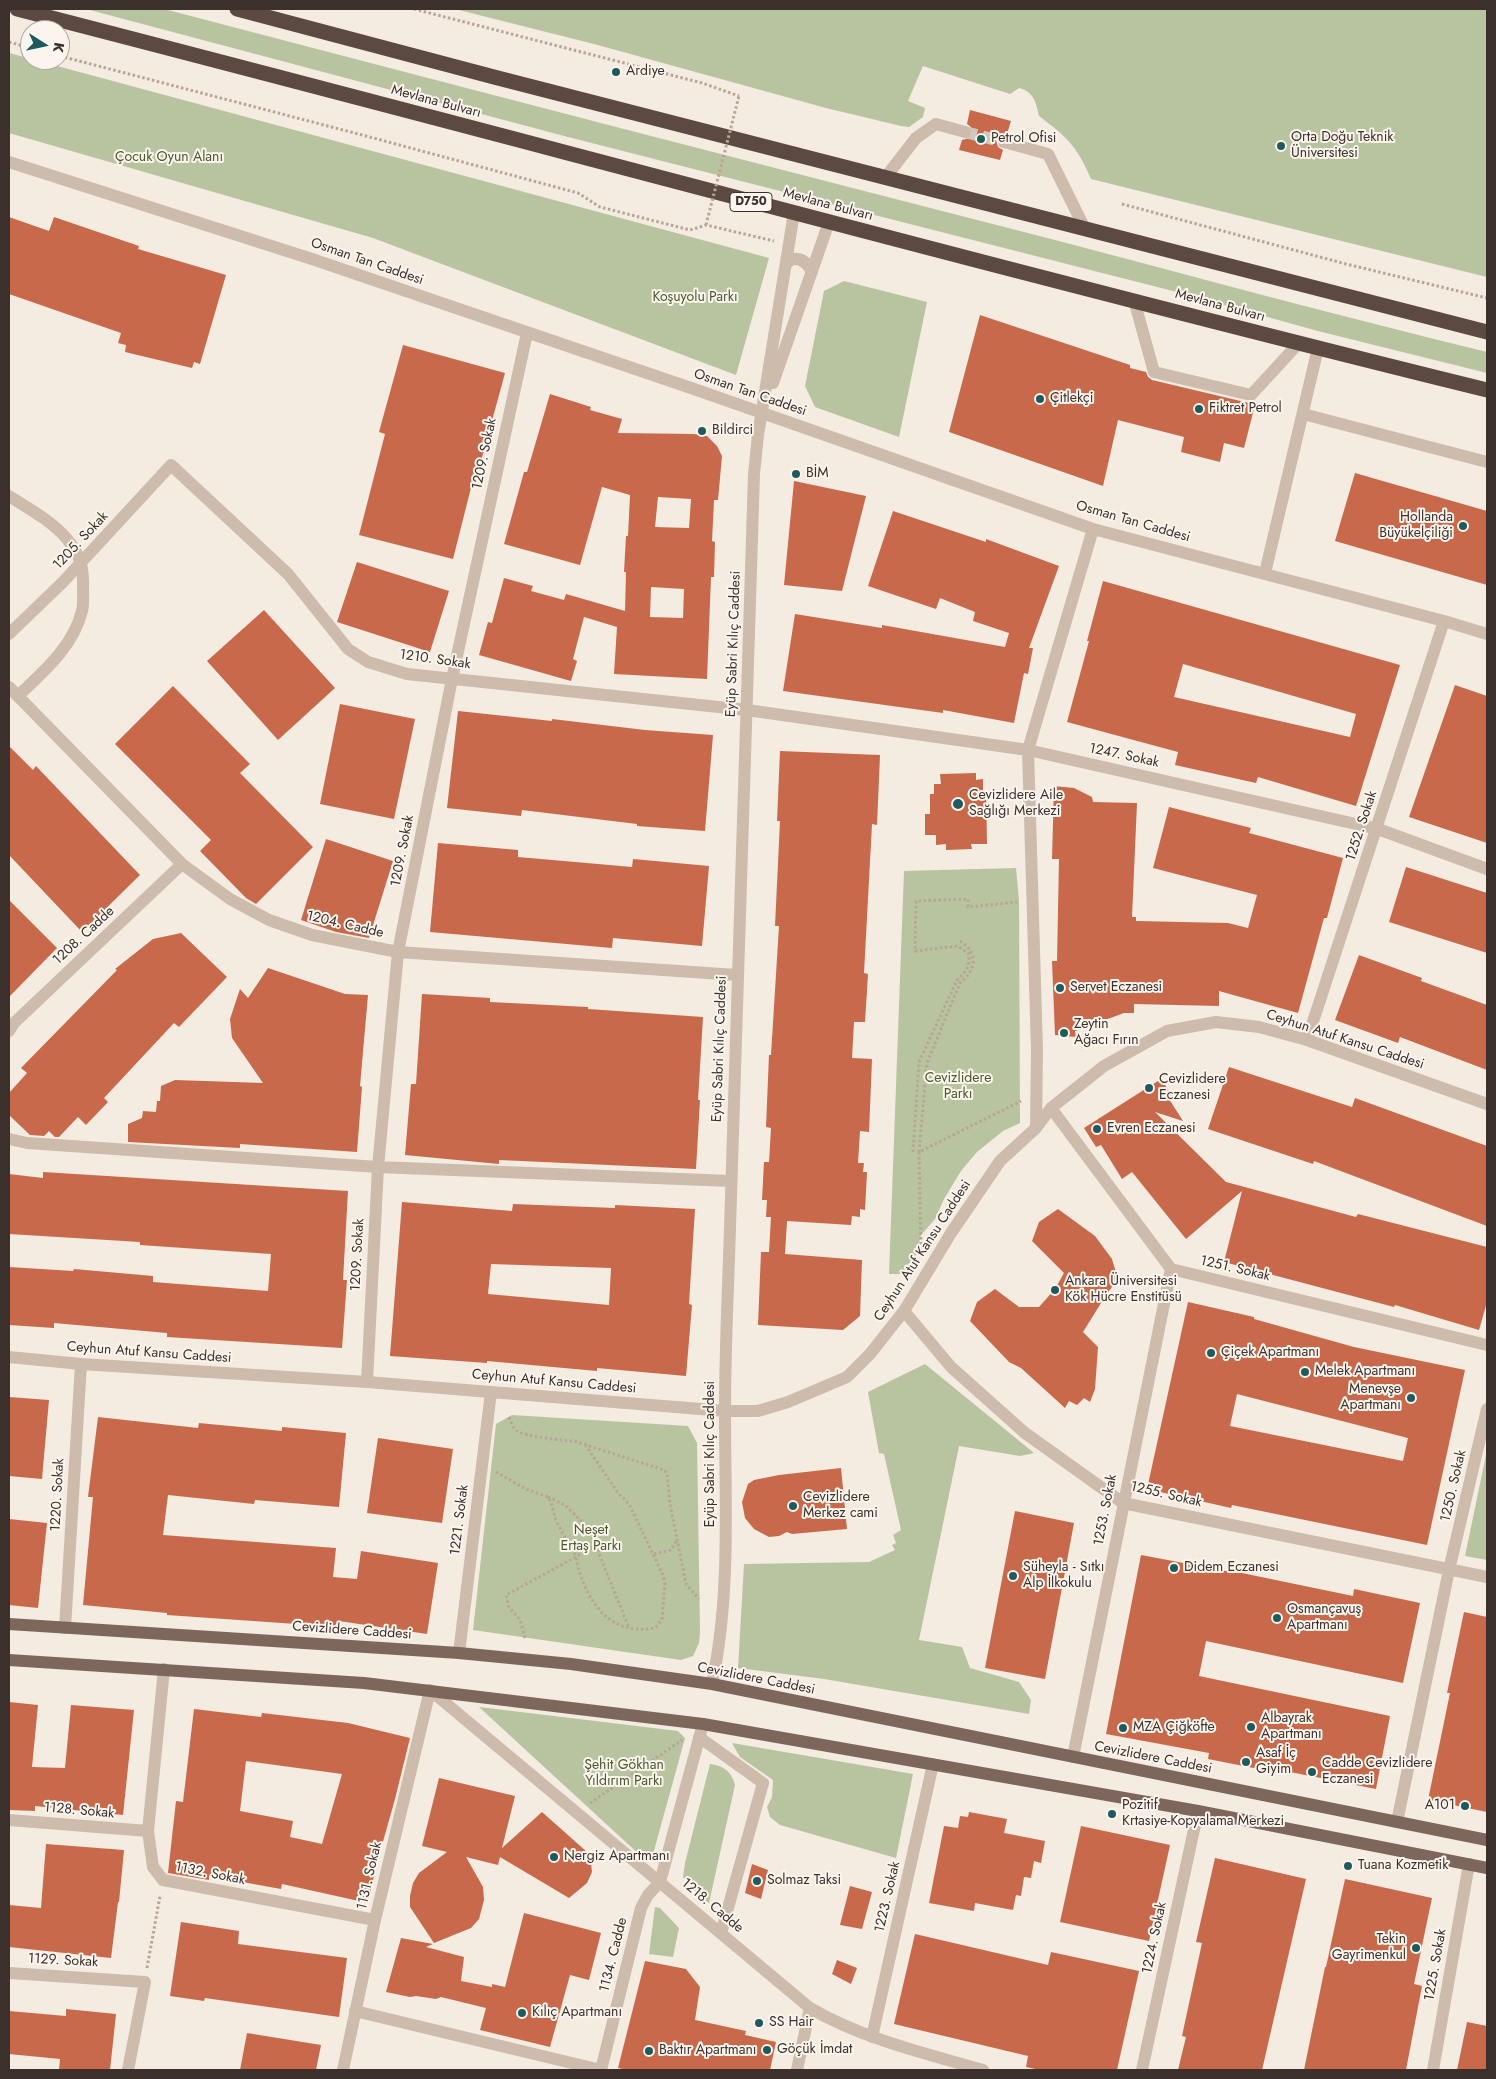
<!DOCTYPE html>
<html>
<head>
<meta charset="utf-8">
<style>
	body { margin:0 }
	#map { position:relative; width:1496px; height:2079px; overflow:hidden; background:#f4ebe1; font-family:Jost,sans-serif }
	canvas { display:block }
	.frame { position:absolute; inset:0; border:10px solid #3b302b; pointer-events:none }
	.north { position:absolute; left:20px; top:20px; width:50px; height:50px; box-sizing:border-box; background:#fbf5ee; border:1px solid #aea6a0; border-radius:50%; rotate:100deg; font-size:14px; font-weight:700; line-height:20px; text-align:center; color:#3b302b }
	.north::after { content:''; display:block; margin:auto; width:18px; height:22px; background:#1f5a5e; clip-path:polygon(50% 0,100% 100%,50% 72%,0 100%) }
</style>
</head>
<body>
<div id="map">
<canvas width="1496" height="2079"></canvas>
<div class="frame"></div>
<div class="north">K</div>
</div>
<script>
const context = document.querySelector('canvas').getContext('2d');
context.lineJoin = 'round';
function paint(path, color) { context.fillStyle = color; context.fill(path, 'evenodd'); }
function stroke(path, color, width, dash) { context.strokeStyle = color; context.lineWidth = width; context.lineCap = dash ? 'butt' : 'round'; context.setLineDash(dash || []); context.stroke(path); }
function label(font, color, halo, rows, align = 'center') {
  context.font = font + ' Jost,sans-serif'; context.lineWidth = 4; context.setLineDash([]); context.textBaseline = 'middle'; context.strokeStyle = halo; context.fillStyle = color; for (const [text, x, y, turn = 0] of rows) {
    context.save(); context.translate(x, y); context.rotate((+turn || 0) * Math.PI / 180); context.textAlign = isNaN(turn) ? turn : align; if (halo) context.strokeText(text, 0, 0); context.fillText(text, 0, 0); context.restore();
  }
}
const green = new Path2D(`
	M86 9H164C461 87 758 164 1055 240 1199 278 1343 317 1487 352V373L1318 331 1177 292 568 137Z
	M455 9H1487V277L1091 179C1077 146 1067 137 1039 116 1036 102 1034 92 1019 88L1010 94 923 66 908 101 925 108 923 117 909 127 901 126 826 108 594 44Z
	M9 53 769 258 736 375 373 238 9 133Z
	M844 281 927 302 899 437 815 407 805 386 824 291Z
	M1016 868 1019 901 1020 1123 1003 1131 977 1152 961 1171 944 1199 935 1219 921 1235 911 1274H889L904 871Z
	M925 1364 1034 1453 1020 1456 959 1446 919 1640 962 1647 970 1668 1019 1682 1031 1700 1029 1714 824 1679 738 1668 744 1564 869 1562 895 1550 892 1545 896 1543 893 1535 901 1530 884 1454 879 1453 868 1392Z
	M512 1415 688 1426 697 1443 700 1632 699 1643 693 1656 681 1660 473 1630 496 1424Z
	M1487 1450V1560L1465 1556Z
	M479 1707 678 1731 685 1738 652 1858 642 1857Z
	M732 1743 913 1774 896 1858 780 1825 770 1817 767 1807 772 1797 773 1780 740 1757Z
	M710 1764C723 1765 732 1772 735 1785L709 1903 702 1898 683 1877 685 1863Z
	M655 1907 660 1908 679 1928 673 1957 649 1954Z`);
const building = new Path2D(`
	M970 110 1011 121 1007 134H1001L996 140 998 147 1003 150 1000 160 959 150 962 140 970 138 973 134 971 127 967 124Z
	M9 217 49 231 54 217 139 246 138 249 226 275 200 364 194 362 192 368 125 352 126 345 118 343 121 333 9 294Z
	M980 315 1130 365V368L1146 372 1148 377 1152 380 1249 403 1256 401 1244 448 1224 443 1220 462 1181 452 1184 437 1118 420 1103 486 949 432Z
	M403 345 505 373 481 461 478 460 453 559 359 535 385 434 379 432Z
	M550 394 591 407 590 410 622 419 618 433 694 434 707 436 717 446 722 456 718 500H714L712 541 715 542 714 577H711L707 679 614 674 617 627 584 617 573 659 577 661 571 681 479 655 488 622 492 623 504 578 533 586 531 591 564 600 566 594 625 611 626 572H624L626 536H628L630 495 602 487 580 565 504 544 524 472H527ZM658 497 691 499 689 528 655 527ZM651 587 684 589 683 618 650 617Z
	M1355 473 1487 511V585L1335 541Z
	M794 481 866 496 842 591 784 585Z
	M893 511 986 542V539L1059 566 1029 648H1033L1028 674 1024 673 1014 723 943 710V713L783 691 795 614 882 628V625L1005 647 1009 633 973 621 975 612 940 598 936 609 868 586Z
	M357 562 449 591 430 652 337 622Z
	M1103 581 1400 665 1356 806 1258 777 1256 783 1175 765 1178 752 1067 722 1089 641H1087ZM1183 664 1356 714 1350 737 1174 697Z
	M264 610 335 688 278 740 207 661Z
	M1455 685 1487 696V843L1409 817Z
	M173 686 250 764 240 773 313 847 256 904 246 898 200 851 211 840 115 744Z
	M340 704 415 719 394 819 320 804Z
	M458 711 552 721V719L645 730 713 735 705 831 637 826V824L522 810 521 816 447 808Z
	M9 746 33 770 36 766 140 875 82 932 9 855Z
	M780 751 880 755 877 825 872 824 864 973 868 974 865 1022H854L852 1058 872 1059 869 1132 860 1131 858 1163H864L863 1172H867L865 1210 860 1209V1217L852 1216 851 1225 787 1221 785 1254 862 1260 860 1316 843 1330 758 1325 761 1252H769L771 1217H766L767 1200H762L764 1162H769L771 1128 766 1127 769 1055H771L779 926H775L780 821H777Z
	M976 773V780L983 779V790H986L987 844H971L972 849 946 850V844L936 845V835H925V814H930V794H934V784H941L940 774Z
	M1054 786 1074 788 1092 797 1093 802 1137 803 1132 917H1136V921L1228 923 1248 928 1257 895 1153 868 1169 807 1251 828 1249 833 1343 858 1327 918H1324L1298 1013 1219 991V1006L1134 1004V1013H1124L1075 1031 1076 1037 1055 1035 1052 961H1057L1059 859H1052Z
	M326 839 393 861 369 938 336 932 301 920Z
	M438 843 518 850V857L632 867 633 859 709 866 702 946 613 938 612 948 430 932Z
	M1406 867 1487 893V953L1389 922Z
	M9 900 57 948 9 997Z
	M181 933 227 977 179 1027 174 1023 104 1098 108 1102 86 1125 78 1117 59 1137H55L49 1131 44 1136 30 1135 9 1115V1093L27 1073 21 1068 117 970 115 969 153 939Z
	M1359 955 1422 978 1421 981 1487 1005V1070L1400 1037 1398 1043 1335 1020Z
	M268 968 345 994 368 995 360 1086 362 1087 357 1152 240 1144V1148L128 1142V1124L142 1118 143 1111 156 1112 157 1101H160L161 1086 175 1080 263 1083 232 1038 230 1019 240 989 248 998Z
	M422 994 490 998V1002L588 1007V1009L703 1017 698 1100H700L696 1169 499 1160V1164L405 1155 411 1084H416Z
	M1229 1067 1352 1107 1355 1098 1487 1146V1226L1314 1161 1313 1164 1208 1129Z
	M1161 1079 1173 1097 1169 1099 1183 1121 1155 1112 1226 1182 1356 1217 1358 1214 1487 1247V1302L1479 1330 1395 1305 1394 1307 1224 1262 1242 1191 1186 1239 1132 1172 1122 1179 1101 1145 1096 1147 1084 1128Z
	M43 1172 348 1191 343 1280H347L342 1348 167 1337V1333L54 1323V1328L9 1325V1267L73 1271 74 1269 153 1276V1282L268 1291 271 1254 140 1245V1242L9 1234V1174L43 1178Z
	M402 1202 512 1211 513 1204 615 1208V1205L695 1209 689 1304 692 1305 686 1376 597 1368V1371L487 1361V1363L390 1356ZM491 1264 611 1268 609 1305 488 1294Z
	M1058 1209 1095 1236 1112 1259 1118 1279 1106 1295 1083 1332 1098 1347 1095 1389 1090 1402 1084 1398 1077 1405 1069 1401 1065 1408 1021 1368 1009 1362 970 1321 977 1302 995 1289 1019 1307H1039L1055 1289 1064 1273 1032 1241 1039 1222Z
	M1188 1302 1254 1317V1319L1354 1347 1465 1370 1427 1545 1232 1505 1231 1508 1147 1489ZM1237 1394 1408 1438 1403 1461 1230 1426Z
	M9 1397 49 1400 42 1479 9 1476Z
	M98 1417 198 1428 199 1423 282 1431V1427L346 1433 339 1507 255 1500 254 1504 168 1495 163 1535 336 1548 333 1577 357 1579 361 1551 438 1563 427 1634 339 1621V1627L167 1615V1613L83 1605 93 1497H88Z
	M378 1438 453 1449 442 1523 367 1513Z
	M841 1468 847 1529 792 1534 787 1532 779 1536 769 1537 754 1529 745 1518 742 1502 748 1484 754 1480 779 1475Z
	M1015 1511 1074 1523 1045 1679 985 1668Z
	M9 1519 47 1523 38 1608 9 1605Z
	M1141 1555 1237 1573V1572L1353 1596 1354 1589 1420 1603 1403 1683 1206 1641 1199 1676 1390 1716 1376 1789 1280 1770 1279 1773 1208 1759 1209 1753 1106 1734Z
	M1464 1612 1487 1617V1812L1428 1800 1450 1693H1447Z
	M9 1702 38 1705 32 1767 65 1768 71 1705 134 1710 123 1815 35 1806V1811L9 1810Z
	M194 1709 261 1717 262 1713 348 1723 410 1738 395 1799 382 1845 381 1844 368 1903 282 1884 281 1889 209 1876V1880L168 1873 176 1801 183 1802ZM246 1761 342 1774 322 1844 290 1837 293 1821 240 1811Z
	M439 1778 515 1796 502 1848 542 1812 587 1852 591 1863 592 1872 587 1883 569 1898 500 1857 498 1865 466 1857 483 1887 484 1900 479 1919 471 1928 434 1943 410 1907V1896L413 1883 419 1873 447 1852 422 1846Z
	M969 1812 1007 1819 1004 1833 1045 1841 1041 1863 1034 1861 1031 1878 1024 1877 1021 1896 1016 1895 1013 1910 975 1903 974 1911 929 1903 944 1826 958 1828 960 1816 968 1817Z
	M1081 1826 1170 1845 1149 1941 1060 1922Z
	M46 1844 124 1850 119 1902H118L111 1958 9 1947V1905L41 1908Z
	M1215 1858 1306 1879 1262 2070H1178L1186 2037 1182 2036 1202 1943 1196 1942Z
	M752 1864 768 1870 761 1899 745 1893Z
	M1345 1879 1432 1898 1414 1984 1422 1986 1406 2070H1304L1325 1967H1326Z
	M850 1886 872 1892 862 1929 840 1925Z
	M524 1913 601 1933 589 1980 570 1975 550 2047 480 2030 486 2008 441 1997 436 1999 416 1996 410 1997 386 1992 401 1938 433 1944 426 1947 464 1957 461 1981 492 1987V1984L505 1987Z
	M181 1922 239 1931 238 1944 347 1958 339 2017 205 1998 204 2001 170 1996Z
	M915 1934 1048 1965 1051 1952 1139 1971 1117 2070H1040L1026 2067 1028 2056 894 2024Z
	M837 1960 857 1968 851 1984 832 1974Z
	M645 1961 686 1969 700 1987 695 2020 746 2031 745 2035 776 2042 770 2070H627L618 2068Z
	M66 2009 116 2014 110 2070H59L60 2059 9 2054V2011L66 2016Z
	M1467 2022 1487 2026V2070H1457Z
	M247 2033 321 2045 316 2070H240Z`);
const minorTunnel = new Path2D(`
	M965 132 1004 142`);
const path = new Path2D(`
	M414 9 702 83 739 96
	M9 42 30 48
	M60 56 366 136 578 193 600 207 690 230 706 225 774 241
	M1122 204 1346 264 1487 298
	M960 941C979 952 976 971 960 983L927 1063 919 1152 1021 1101
	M913 1152 919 1062 957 980C966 972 970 966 969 954L958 946 915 951 916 901 968 899V907L1017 902
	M919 1152 921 1251
	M509 1417C511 1422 513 1428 517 1431 524 1436 564 1441 574 1441L664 1470 667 1473 670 1504 686 1584 699 1599
	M496 1472 526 1489 548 1497C553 1505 553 1514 557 1522 562 1533 569 1542 574 1552 577 1559 577 1567 580 1574 593 1610 614 1635 655 1628L662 1620 665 1583 662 1573 629 1504 618 1493 586 1446
	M548 1497 565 1505 589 1529 629 1628
	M654 1554 671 1550 677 1540
	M525 1638 520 1620 509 1607 506 1595 596 1546
	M590 1803 682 1740
	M147 1968 160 1896`);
const minor = new Path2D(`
	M1004 142 1048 154 1085 229
	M9 162 312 259 694 389 1093 529 1444 621 1487 634
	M885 178 916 138 936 124 965 132
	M786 264 792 259C802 258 808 263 812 272
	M1134 300 1154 372 1251 395 1298 344
	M773 383 829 222
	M1303 414 1487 462
	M9 496C28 508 52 521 67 539 80 554 84 569 83 588 83 595 84 604 82 611 73 647 44 671 19 695
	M1265 573 1318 348
	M9 634 63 582 171 465 288 574 348 649 368 662 407 674 747 710 1028 750 1378 829 1487 869
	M9 687 182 864 230 899 269 920 312 935 398 952 737 975
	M9 1031 14 1023 182 864
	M1307 1040 1444 621
	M1051 1108 1171 1269 1487 1345
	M1036 1128 1037 1050 1028 750 1093 529
	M9 1139 27 1143 378 1167 731 1181
	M904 1311 951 1367 1025 1433 1123 1503 1487 1577
	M9 1357 81 1364 367 1382 725 1411H758L788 1402 847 1377 870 1354 904 1311 951 1233 1000 1161 1036 1128 1051 1108 1104 1066 1167 1031 1216 1022 1259 1027 1307 1040 1487 1104
	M367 1382 378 1167 398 952 452 679 527 333
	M65 1628 81 1364
	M459 1653 491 1392
	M164 1669 148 1831 153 1867 163 1880 375 1920
	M712 1684C731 1594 725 1503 725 1412 725 1361 727 1310 729 1259 735 998 746 736 754 474L758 435 794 213
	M699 1737 763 1783 721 1933
	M1073 1757 1171 1269
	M9 1820 148 1831
	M1397 1822 1449 1570 1487 1409
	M9 1973 145 1982 128 2070
	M355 2011 601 2070
	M872 2037 933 1764
	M343 2070 375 1920 430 1690 810 2008C863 2039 924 2053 983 2070
	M601 2070 641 1908 648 1895 660 1882 703 1724
	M797 2070 810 2008
	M1142 2070 1198 1811
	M1433 2070 1469 1864`);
const major = new Path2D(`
	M9 1624 459 1653 571 1664 712 1684 1487 1840
	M9 1660 364 1683 703 1724 1198 1811 1487 1868`);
const highway = new Path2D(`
	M17 9C507 135 996 269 1487 390
	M237 9 494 77 1487 332`);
const pathBridge = new Path2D(`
	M706 225 739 96`);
const markers = [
	[616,72,5,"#1f5a5e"],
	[981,139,5,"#1f5a5e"],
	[1281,146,5,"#1f5a5e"],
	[1040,399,5,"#1f5a5e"],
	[1199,409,5,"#1f5a5e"],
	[702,431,5,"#1f5a5e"],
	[796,474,5,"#1f5a5e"],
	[1463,526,5,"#1f5a5e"],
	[958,804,6,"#1f5a5e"],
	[1060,988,5,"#1f5a5e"],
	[1064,1033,5,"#1f5a5e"],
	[1149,1088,5,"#1f5a5e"],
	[1097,1129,5,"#1f5a5e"],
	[1055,1290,5,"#1f5a5e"],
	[1211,1353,5,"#1f5a5e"],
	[1305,1372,5,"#1f5a5e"],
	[1411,1398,5,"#1f5a5e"],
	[793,1506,5,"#1f5a5e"],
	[1174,1568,5,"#1f5a5e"],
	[1013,1576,5,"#1f5a5e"],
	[1277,1618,5,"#1f5a5e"],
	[1251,1727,5,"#1f5a5e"],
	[1123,1728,5,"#1f5a5e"],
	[1246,1762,5,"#1f5a5e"],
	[1312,1772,5,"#1f5a5e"],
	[1465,1806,5,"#1f5a5e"],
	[1112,1814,5,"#1f5a5e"],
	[554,1857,5,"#1f5a5e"],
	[1348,1866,5,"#1f5a5e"],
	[757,1881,5,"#1f5a5e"],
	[1416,1948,5,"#1f5a5e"],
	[522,2013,5,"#1f5a5e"],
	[759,2023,5,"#1f5a5e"],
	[767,2050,5,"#1f5a5e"],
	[649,2051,5,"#1f5a5e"]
];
const shields = [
	[751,202,42]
];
const shieldNames = [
	["D750",751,202]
];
const poiNames = [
	["Ardiye",626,72],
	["Orta Doğu Teknik",1291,138],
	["Üniversitesi",1291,154],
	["Petrol Ofisi",991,139],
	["Çitlekçi",1050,399],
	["Fiktret Petrol",1209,409],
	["Bildirci",712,431],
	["BİM",806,474],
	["Hollanda",1453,518,"right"],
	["Büyükelçiliği",1453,534,"right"],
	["Cevizlidere Aile",969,796],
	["Sağlığı Merkezi",969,812],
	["Servet Eczanesi",1070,988],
	["Zeytin",1074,1025],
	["Ağacı Fırın",1074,1041],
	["Cevizlidere",1159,1080],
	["Eczanesi",1159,1096],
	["Evren Eczanesi",1107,1129],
	["Ankara Üniversitesi",1065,1282],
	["Kök Hücre Enstitüsü",1065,1298],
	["Çiçek Apartmanı",1221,1353],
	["Melek Apartmanı",1315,1372],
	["Menevşe",1401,1390,"right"],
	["Apartmanı",1401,1406,"right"],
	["Cevizlidere",803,1498],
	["Merkez cami",803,1514],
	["Süheyla - Sıtkı",1023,1568],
	["Alp İlkokulu",1023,1584],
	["Didem Eczanesi",1184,1568],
	["Osmançavuş",1287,1610],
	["Apartmanı",1287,1626],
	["Albayrak",1261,1719],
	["Apartmanı",1261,1735],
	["MZA Çiğköfte",1133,1728],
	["Asaf İç",1256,1754],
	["Giyim",1256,1770],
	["Cadde Cevizlidere",1322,1764],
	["Eczanesi",1322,1780],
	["Pozitif",1122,1806],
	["Krtasiye-Kopyalama Merkezi",1122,1822],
	["A101",1455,1806,"right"],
	["Nergiz Apartmanı",564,1857],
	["Tuana Kozmetik",1358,1866],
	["Solmaz Taksi",767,1881],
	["Tekin",1406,1940,"right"],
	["Gayrimenkul",1406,1956,"right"],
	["Kılıç Apartmanı",532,2013],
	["SS Hair",769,2023],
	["Göçük İmdat",777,2050],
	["Baktır Apartmanı",659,2051]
];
const streetNames = [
	["Mevlana Bulvarı",436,102,15],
	["Mevlana Bulvarı",828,205,15],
	["Osman Tan Caddesi",367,262,19],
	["Mevlana Bulvarı",1220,306,15],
	["Osman Tan Caddesi",750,393,19],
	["1209. Sokak",485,454,-78],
	["Osman Tan Caddesi",1133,522,16],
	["1205. Sokak",81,541,-47],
	["Eyüp Sabri Kılıç Caddesi",734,644,-88],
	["1210. Sokak",435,660,8],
	["1247. Sokak",1124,756,12],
	["1252. Sokak",1362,826,-72],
	["1209. Sokak",403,851,-79],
	["1204. Cadde",345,925,13],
	["1208. Cadde",84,936,-43],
	["Ceyhun Atuf Kansu Caddesi",1345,1040,18],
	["Eyüp Sabri Kılıç Caddesi",720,1049,-88],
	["Ceyhun Atuf Kansu Caddesi",923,1251,-57],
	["1209. Sokak",358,1255,-87],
	["1251. Sokak",1235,1269,13],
	["Ceyhun Atuf Kansu Caddesi",149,1353,4],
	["Ceyhun Atuf Kansu Caddesi",554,1382,5],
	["Eyüp Sabri Kılıç Caddesi",711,1454,-90],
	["1250. Sokak",1454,1486,-77],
	["1220. Sokak",58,1495,-87],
	["1255. Sokak",1166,1495,13],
	["1253. Sokak",1106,1510,-79],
	["1221. Sokak",460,1520,-83],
	["Cevizlidere Caddesi",352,1631,4],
	["Cevizlidere Caddesi",756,1679,11],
	["Cevizlidere Caddesi",1153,1758,11],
	["1128. Sokak",79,1811,5],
	["1132. Sokak",210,1874,11],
	["1131. Sokak",370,1876,-77],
	["1223. Sokak",888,1897,-77],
	["1218. Cadde",712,1906,40],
	["1224. Sokak",1155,1938,-78],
	["1134. Cadde",614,1955,-76],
	["1129. Sokak",63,1961,3],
	["1225. Sokak",1436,1965,-80]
];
const parkNames = [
	["Çocuk Oyun Alanı",169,158],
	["Koşuyolu Parkı",695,298],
	["Cevizlidere",958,1079],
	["Parkı",958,1095],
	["Neşet",591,1531],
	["Ertaş Parkı",591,1547],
	["Şehit Gökhan",624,1766],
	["Yıldırım Parkı",624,1782]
];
paint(green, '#b8c4a0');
paint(building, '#c8694b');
stroke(minorTunnel, '#cfc6bd', 12, [12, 6]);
stroke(path, '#b9a596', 3, [2.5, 2.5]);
stroke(minor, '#cdbbac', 12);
stroke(major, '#7d675c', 12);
stroke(highway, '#5c4a42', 15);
stroke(pathBridge, '#b9a596', 3, [2.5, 2.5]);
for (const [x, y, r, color] of markers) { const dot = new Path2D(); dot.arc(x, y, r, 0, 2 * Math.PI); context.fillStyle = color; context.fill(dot); stroke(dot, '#fbf5ee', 2); }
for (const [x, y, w] of shields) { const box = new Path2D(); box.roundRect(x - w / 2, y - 9.5, w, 19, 4); context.fillStyle = '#fbf5ee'; context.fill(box); stroke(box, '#3b302b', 1); }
label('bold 12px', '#3b302b', null, shieldNames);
label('14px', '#3b302b', '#fbf5ee', poiNames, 'left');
label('14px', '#3b302b', '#fbf5ee', streetNames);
label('14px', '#4a5a2e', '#fbf5ee', parkNames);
</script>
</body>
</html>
